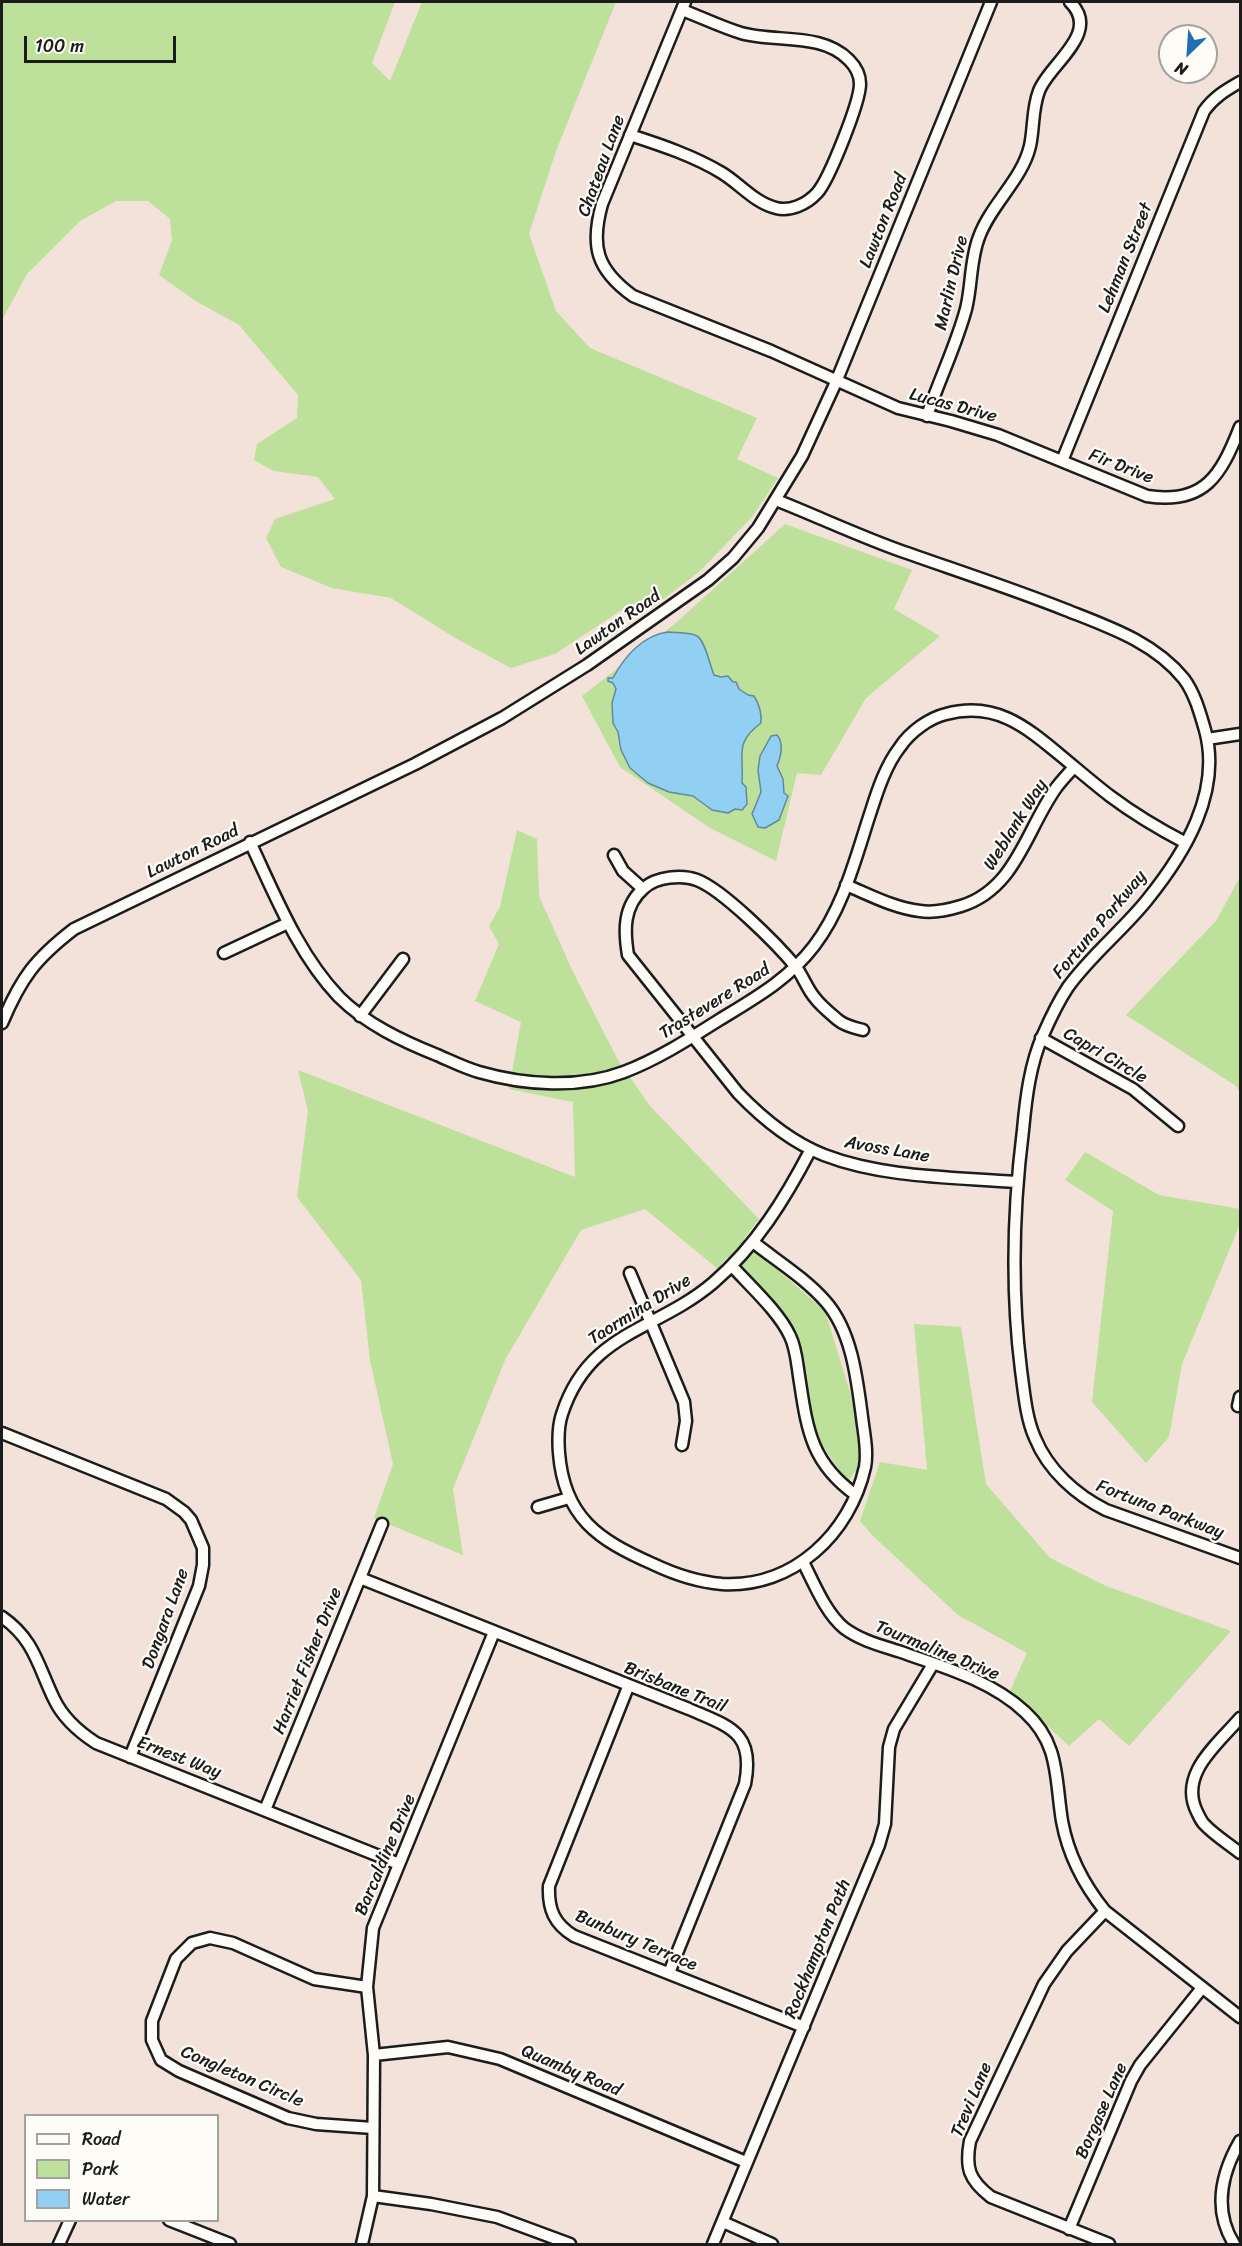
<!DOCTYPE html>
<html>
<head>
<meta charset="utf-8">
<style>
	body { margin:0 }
	#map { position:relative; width:1242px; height:2246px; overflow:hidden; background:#f2e2d9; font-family:Sriracha,sans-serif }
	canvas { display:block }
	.frame { position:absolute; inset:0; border:3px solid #1c1c1c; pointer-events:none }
	.legend { position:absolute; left:24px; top:2114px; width:195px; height:108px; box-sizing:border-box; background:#fdfcf7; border:2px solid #a3a29f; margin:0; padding:8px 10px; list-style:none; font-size:18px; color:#1c1c1c }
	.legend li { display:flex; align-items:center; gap:12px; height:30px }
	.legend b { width:30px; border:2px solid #a3a29f }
	.north { position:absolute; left:1158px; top:24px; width:60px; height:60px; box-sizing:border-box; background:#fdfcf7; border:2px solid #a3a29f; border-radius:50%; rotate:205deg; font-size:16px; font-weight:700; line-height:24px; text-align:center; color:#1c1c1c }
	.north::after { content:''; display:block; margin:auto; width:21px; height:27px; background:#1f6fb2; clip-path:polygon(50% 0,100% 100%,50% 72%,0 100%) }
	.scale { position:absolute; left:24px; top:36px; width:152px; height:27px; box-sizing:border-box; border:3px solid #1c1c1c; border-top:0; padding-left:8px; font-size:18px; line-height:21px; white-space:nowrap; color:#1c1c1c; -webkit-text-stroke:4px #fdfcf7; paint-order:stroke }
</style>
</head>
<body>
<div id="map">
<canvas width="1242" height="2246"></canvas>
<div class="frame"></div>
<ul class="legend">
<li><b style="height:8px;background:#fdfcf7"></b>Road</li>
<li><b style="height:16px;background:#bde09a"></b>Park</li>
<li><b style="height:16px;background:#91d0f2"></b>Water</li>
</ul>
<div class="north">N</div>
<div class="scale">100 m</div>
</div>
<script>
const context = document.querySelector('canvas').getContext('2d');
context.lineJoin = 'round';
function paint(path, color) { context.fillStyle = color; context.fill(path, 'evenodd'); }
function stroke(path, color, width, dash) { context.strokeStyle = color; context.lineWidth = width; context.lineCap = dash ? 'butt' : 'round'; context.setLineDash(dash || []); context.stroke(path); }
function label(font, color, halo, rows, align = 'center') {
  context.font = font + ' Sriracha,sans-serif'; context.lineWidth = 4.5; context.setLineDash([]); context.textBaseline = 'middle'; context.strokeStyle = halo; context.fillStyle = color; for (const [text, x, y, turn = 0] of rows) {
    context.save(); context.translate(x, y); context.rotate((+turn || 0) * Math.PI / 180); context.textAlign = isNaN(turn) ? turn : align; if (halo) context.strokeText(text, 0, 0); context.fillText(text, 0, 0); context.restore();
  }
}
const green = new Path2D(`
	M2 2H395L372 63 390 81 422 2H616L556 151 529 234 556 311 590 348 757 418 737 459 778 478 752 517 700 571 649 610 623 609 555 654 511 668 457 639 391 598 332 588 281 567 266 538 275 519 335 499 318 477 274 471 254 460 257 444 297 418 298 395 239 325 194 300 159 275 172 240 170 219 148 201H116L80 221 27 274 2 320Z
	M785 524 912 570 894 609 940 636 866 698 821 775 797 773 776 861 710 828 620 767 582 696 677 622Z
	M517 830 537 839 539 896 573 972 618 1060 650 1106 759 1219 743 1240 825 1311 859 1421V1466L848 1482 817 1438 798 1339 747 1272 727 1257 718 1269 645 1209 581 1230 505 1360 453 1489 463 1555 374 1518 393 1464 370 1360 361 1280 297 1197 308 1111 298 1070 575 1177 573 1102 509 1089 521 1022 475 1001 499 944 489 926 500 907Z
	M1240 877V1093L1236 1086 1126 1015 1216 921Z
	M1085 1152 1159 1195 1240 1209V1224L1182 1364 1169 1437 1146 1463 1092 1402 1113 1211 1065 1180Z
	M914 1324 961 1327 986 1484 1050 1558 1106 1586 1231 1631 1129 1746 1099 1719 1069 1746 1010 1691 1027 1653 958 1615 872 1535 860 1521 880 1462 927 1470Z`);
const water = new Path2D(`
	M668 632C677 633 690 632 697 636 705 640 710 666 714 675L721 677 728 676 733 682H736L739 689 748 695 754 696C759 704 762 713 761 723 734 743 744 754 742 783L746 787 747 804 742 810 735 809 728 813 712 810 693 796 669 792 648 783 630 768 621 750 618 732 613 723 612 703 616 689 613 683 608 681V678H613C624 657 643 635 668 632Z
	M777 735C784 743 781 756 777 766L783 779 784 793 788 796 779 820 765 828 758 827 752 814 761 792 758 770 760 756 771 736Z`);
const street = new Path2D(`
	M685 2 602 204C590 247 597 270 633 296L771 351 898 408 951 421 998 435 1147 496C1205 505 1221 475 1240 427
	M630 135C661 145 694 156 722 173 740 184 755 203 776 208 790 212 807 204 817 193 829 180 860 102 860 84 860 75 855 66 849 60 822 32 776 43 741 33 721 27 701 17 682 10
	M927 416C939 380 956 346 966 309 972 285 970 260 979 237 991 204 1022 180 1030 146 1034 128 1032 109 1039 91 1049 64 1102 33 1070 2
	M1062 461 1204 111C1214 97 1226 90 1240 82
	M776 500C819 517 861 537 904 552 958 571 1013 589 1066 610 1109 627 1154 642 1184 679 1195 694 1200 713 1205 730 1222 792 1185 853 1147 900 1123 930 1091 955 1068 987 1058 1002 1050 1019 1043 1035 1030 1064 1026 1098 1023 1130 1013 1210 1011 1290 1021 1370 1024 1392 1026 1418 1035 1438 1048 1470 1076 1495 1106 1510L1240 1558
	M1207 739 1240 734
	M250 842C275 895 298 954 339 997 366 1024 402 1041 437 1055 451 1061 465 1068 479 1072 524 1085 579 1089 624 1072 658 1059 689 1039 719 1020 755 998 789 979 814 946 844 907 856 856 871 811 878 789 886 765 900 747 910 732 929 718 946 714 995 701 1025 726 1060 755 1077 769 1093 783 1110 796 1134 814 1159 829 1186 843
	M614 855 623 871 643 889
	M846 885C870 895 894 908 920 911 933 913 948 910 961 906 1016 889 1026 830 1056 788 1061 781 1068 774 1074 767
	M224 953 288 923
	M360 1016 403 959
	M2 1023C21 978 35 959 74 929L415 764 502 718 587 665 708 580 733 558 758 528 802 456 836 382 991 2
	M863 1030C855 1028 845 1026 838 1020 831 1014 821 1006 815 998 807 989 803 976 796 967 777 944 723 890 697 880 682 874 656 877 644 888 623 906 624 931 628 955L738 1093C762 1118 791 1142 824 1155 884 1178 953 1177 1016 1182
	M1041 1038 1133 1089 1178 1126
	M753 1242C777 1261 805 1278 826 1302 852 1332 857 1379 862 1417 864 1434 868 1451 865 1467 850 1534 793 1588 722 1584 698 1582 674 1574 653 1564 598 1540 564 1517 559 1453 558 1440 558 1426 562 1414 589 1331 655 1332 713 1283 756 1246 785 1199 811 1149
	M732 1266C750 1286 779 1312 790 1336 796 1348 797 1363 799 1376 807 1428 810 1462 856 1495
	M630 1273 684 1402 686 1421 682 1445
	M1238 1406 1240 1397
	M2 1433 166 1499 184 1512 191 1520 203 1548V1565L199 1586 130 1757
	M538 1507 569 1498
	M803 1562C814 1583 825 1612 844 1628 860 1640 879 1645 898 1651 941 1666 991 1680 1025 1712 1060 1744 1055 1778 1062 1821 1068 1854 1084 1885 1105 1911L1240 2017
	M360 1578 689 1709C730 1727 755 1732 745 1784L669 1973
	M2 1617C34 1639 38 1666 54 1699 63 1718 79 1732 96 1743L399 1864
	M628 1687 549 1886C548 1909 554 1924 574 1936L804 2027
	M1240 1718C1218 1744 1178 1774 1197 1812 1199 1816 1201 1821 1204 1824 1214 1835 1229 1844 1240 1853
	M265 1810 382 1524
	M1105 1911 1067 1951 1044 1984 970 2141C965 2168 969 2180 991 2197L1109 2244
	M367 1987 314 1979 233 1943 210 1938 192 1943 176 1959 152 2021V2040L161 2060 179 2071 288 2118 316 2124 373 2128
	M374 2055 448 2047 500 2059 746 2162
	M373 2196 431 2204 497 2217 570 2244
	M169 2220 230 2244
	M723 2222 772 2244
	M1069 2229 1131 2081 1140 2065 1202 1988
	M59 2244 70 2220
	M362 2244 373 2196 374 2055 367 1987 373 1928 494 1632
	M713 2244 879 1845 885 1824 889 1747 894 1729 933 1664
	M1234 2244C1213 2210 1221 2174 1240 2141`);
const streetNames = [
	["Chateau Lane",602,166,-70],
	["Lawton Road",884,221,-68],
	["Lehman Street",1126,258,-68],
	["Marlin Drive",952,283,-77],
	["Lucas Drive",953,406,15],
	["Fir Drive",1121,467,21],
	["Lawton Road",618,623,-35],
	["Weblank Way",1016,825,-58],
	["Lawton Road",193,852,-26],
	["Fortuna Parkway",1100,925,-50],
	["Trastevere Road",715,1002,-32],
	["Capri Circle",1105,1056,30],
	["Avoss Lane",887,1150,10],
	["Taormina Drive",640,1310,-32],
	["Fortuna Parkway",1160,1510,21],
	["Dongara Lane",166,1619,-70],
	["Tourmaline Drive",937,1651,22],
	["Harriet Fisher Drive",308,1661,-68],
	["Brisbane Trail",675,1688,22],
	["Ernest Way",179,1758,21],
	["Barcaldine Drive",386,1855,-67],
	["Bunbury Terrace",636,1941,23],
	["Rockhampton Path",818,1949,-68],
	["Quamby Road",571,2071,23],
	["Congleton Circle",242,2077,23],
	["Trevi Lane",972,2100,-67],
	["Borgase Lane",1102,2111,-66]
];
paint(green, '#bde09a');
paint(water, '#91d0f2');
stroke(water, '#62889c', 1.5);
stroke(street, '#1c1c1c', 15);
stroke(street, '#fdfcf7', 10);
label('18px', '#1c1c1c', '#fdfcf7', streetNames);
</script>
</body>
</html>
